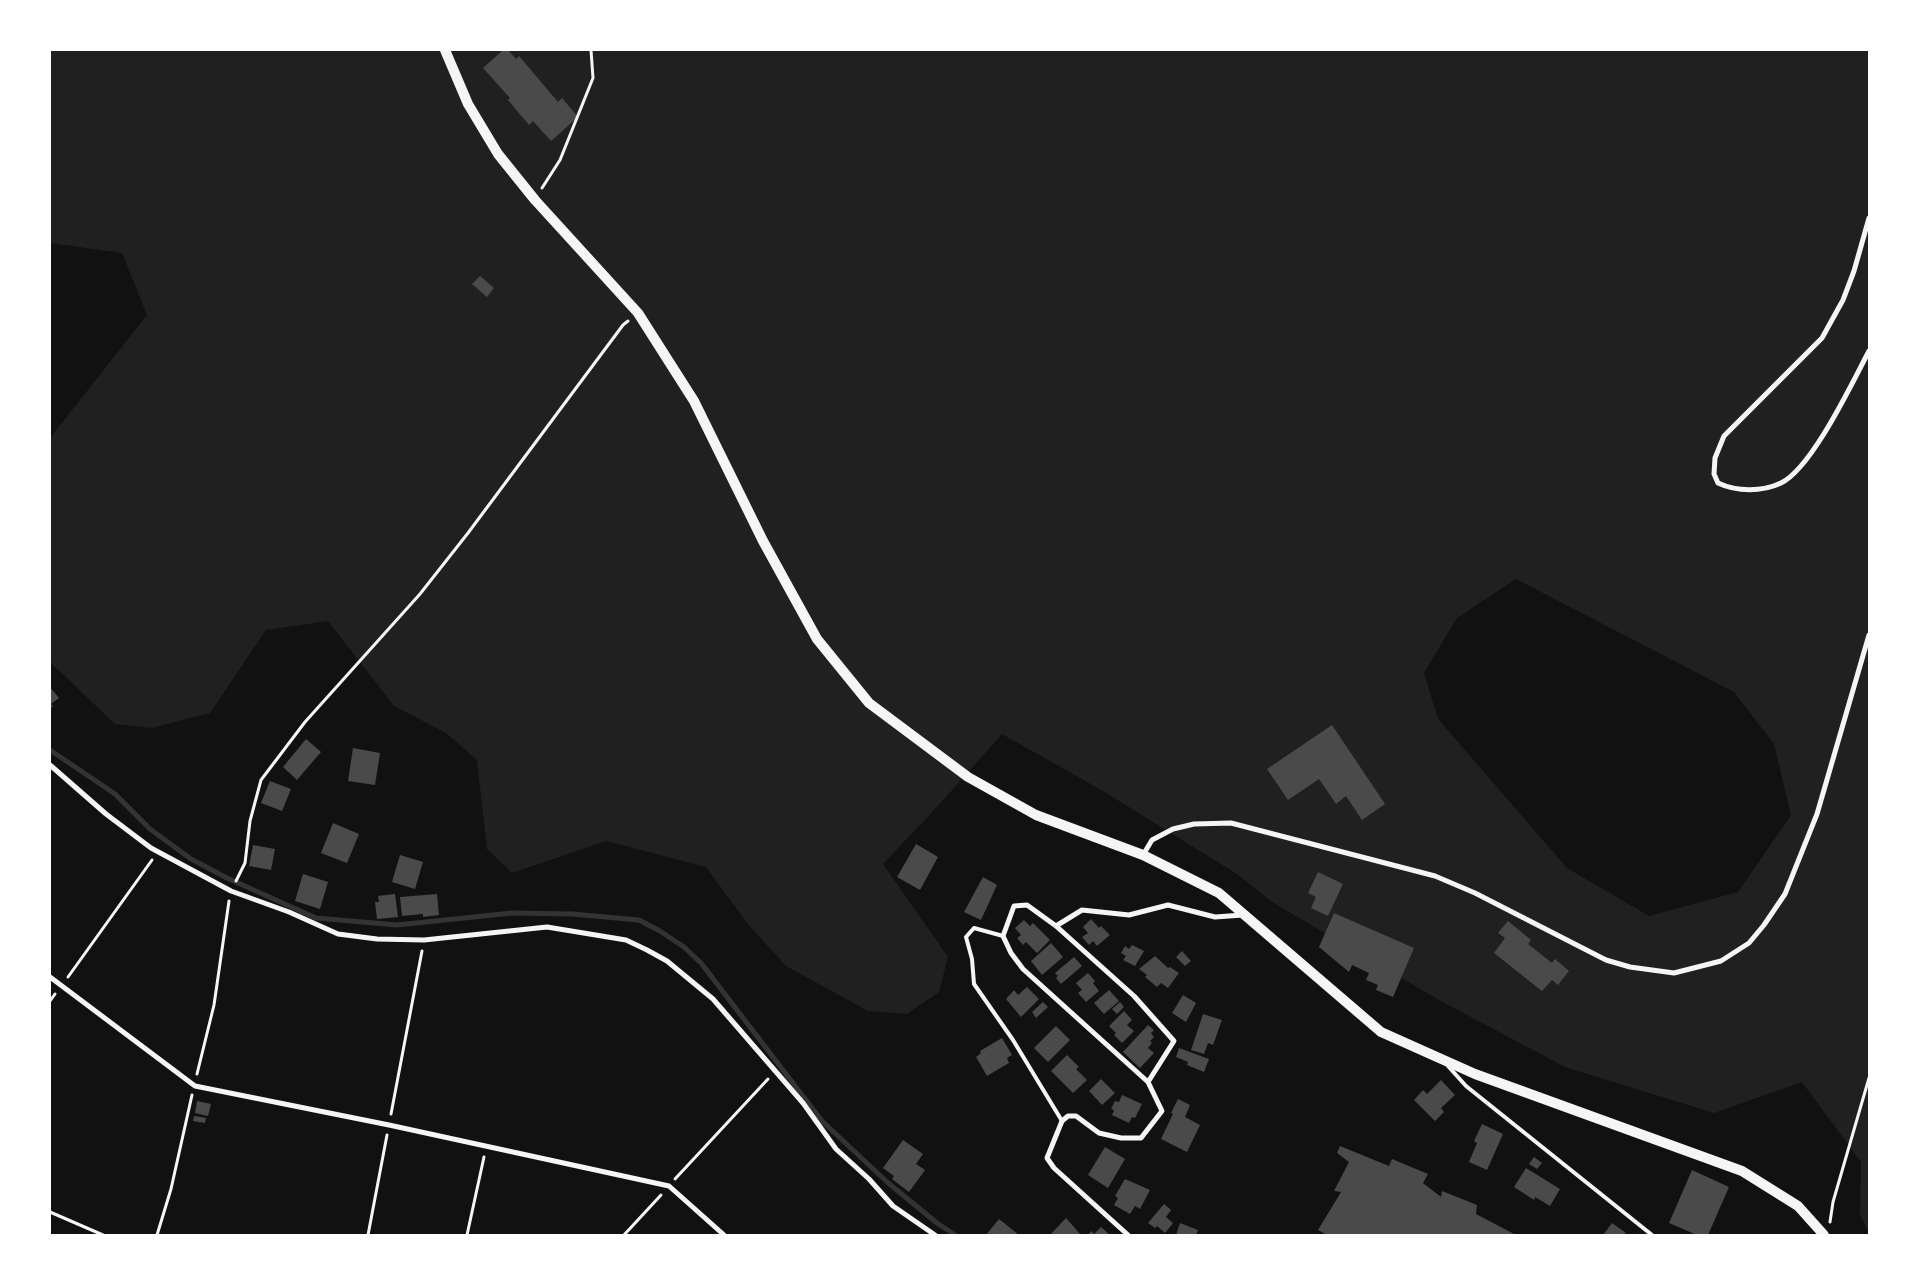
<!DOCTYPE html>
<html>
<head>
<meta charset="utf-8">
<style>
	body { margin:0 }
	#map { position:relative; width:1919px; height:1285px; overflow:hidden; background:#111; font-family:"Nunito Sans",sans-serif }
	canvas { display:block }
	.frame { position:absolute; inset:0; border:51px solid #fff; pointer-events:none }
</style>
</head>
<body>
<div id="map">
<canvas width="1919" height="1285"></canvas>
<div class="frame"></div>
</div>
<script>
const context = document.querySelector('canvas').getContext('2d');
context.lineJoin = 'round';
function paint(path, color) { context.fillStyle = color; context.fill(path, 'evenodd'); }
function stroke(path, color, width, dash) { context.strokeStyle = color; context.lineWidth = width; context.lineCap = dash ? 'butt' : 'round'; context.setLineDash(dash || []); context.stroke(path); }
const green = new Path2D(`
	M50 50H1869V1233L1860 1215 1861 1162 1802 1082 1714 1113 1565 1067 1439 1000 1272 902 1237 874 1103 791 1002 734 936 808 883 864 948 957 939 992 907 1014 868 1011 786 966 747 923 706 867 606 841 512 873 487 849 477 760 446 733 394 706 328 621 266 630 210 713 152 728 115 724 50 662V438L147 315 122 253 50 243ZM1516 579 1734 692 1774 744 1791 815 1738 892 1649 916 1567 868 1438 719 1424 673 1457 618Z`);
const stream = new Path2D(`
	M50 750 115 794 150 829 191 859 227 878 316 918 397 925 512 913 572 914 639 920 660 931 684 947 701 963 822 1121 887 1182 937 1223 955 1235`);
const building = new Path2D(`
	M503 50H508L516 59 519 56 558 102 562 98 578 117 551 141 533 121 529 125 508 100 510 98 483 68Z
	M480 276 494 288 487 297 472 284Z
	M50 687 59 698 51 704 53 706 50 709Z
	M1332 725 1385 804 1362 820 1346 796 1336 804 1319 779 1288 800 1267 769Z
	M306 739 321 752 297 780 283 767Z
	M353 748 380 753 375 785 348 781Z
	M270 781 291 789 282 811 261 803Z
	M333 823 359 834 347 863 321 853Z
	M916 844 938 857 920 890 897 877Z
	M253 845 275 849 271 870 249 866Z
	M400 855 423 862 415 889 392 882Z
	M1318 872 1343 884 1328 916 1311 908 1316 897 1308 893Z
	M303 874 328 882 320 909 295 901Z
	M983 877 997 885 981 920 964 912Z
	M395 894 398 917 377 919 375 902H379L378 896Z
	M437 894 439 915 423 917V914L402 916 400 897Z
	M1334 913 1414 948 1393 997 1376 990 1378 985 1366 980 1369 973 1352 965 1349 972 1319 947Z
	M1091 919 1099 928 1101 926 1110 935 1097 946 1093 941 1089 945 1082 937 1088 933 1083 927Z
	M1024 920 1030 926 1033 923 1050 940 1037 953 1026 942 1023 945 1017 938 1021 935 1015 928Z
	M1508 921 1531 940 1528 944 1552 963 1555 959 1569 971 1558 985 1552 980 1542 991 1494 953 1505 938 1498 933Z
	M1051 943 1063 957 1042 975 1031 961Z
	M1132 945 1144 951 1135 966 1123 960 1126 956 1121 953 1125 946 1129 949Z
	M1182 951 1191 961 1185 966 1176 957Z
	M1155 956 1168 968 1170 967 1179 973 1168 988 1161 983 1157 987 1145 977 1147 975 1139 969Z
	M1074 957 1082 966 1061 984 1056 978 1058 976 1055 973Z
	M1088 973 1095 981 1093 983 1099 991 1086 1002 1078 993 1082 990 1076 983Z
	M1027 987 1039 999 1021 1017 1006 999 1014 990 1018 995Z
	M1109 990 1119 1001 1104 1014 1094 1003Z
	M1183 995 1196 1003 1186 1022 1172 1013Z
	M1043 1002 1048 1007 1036 1018 1032 1012Z
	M1120 1002 1124 1007 1117 1014 1112 1009Z
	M1124 1011 1132 1020 1127 1025 1134 1031 1122 1043 1114 1035 1116 1033 1109 1026Z
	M1203 1014 1222 1020 1213 1045 1208 1043 1204 1054 1191 1050Z
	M1148 1025 1154 1030 1151 1033 1154 1037 1150 1041 1152 1043 1148 1048 1154 1053 1140 1068 1123 1052Z
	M1056 1026 1070 1040 1048 1062 1034 1048Z
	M1002 1038 1012 1055 1007 1058 1009 1063 987 1076 976 1057 981 1053 980 1051Z
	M1179 1048 1209 1059 1204 1072 1187 1065 1188 1062 1176 1057Z
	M1067 1055 1079 1067 1076 1069 1087 1080 1073 1093 1051 1071Z
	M1101 1079 1115 1093 1102 1105 1089 1091Z
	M1441 1080 1455 1095 1441 1108 1444 1112 1435 1121 1414 1100 1423 1090 1427 1094Z
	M1122 1095 1142 1104 1135 1118 1132 1117 1129 1123 1112 1115 1114 1110 1111 1109 1115 1101 1119 1102Z
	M1178 1099 1190 1105 1185 1117 1200 1125 1187 1152 1161 1139 1173 1114 1171 1113Z
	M197 1101 211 1104 208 1116 195 1113Z
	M194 1116 206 1118 205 1123 193 1121Z
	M1482 1124 1503 1134 1487 1170 1469 1162 1477 1143 1474 1141Z
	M903 1140 923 1154 916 1164 925 1170 909 1192 892 1179 894 1176 883 1168Z
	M1340 1146 1389 1166 1392 1159 1428 1174 1423 1183 1441 1197 1442 1191 1477 1205 1476 1214 1516 1235H1327L1318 1230 1341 1192 1334 1191 1349 1162 1337 1153Z
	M1105 1147 1125 1159 1108 1188 1088 1175Z
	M1534 1157 1542 1163 1537 1169 1529 1164Z
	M1526 1168 1560 1189 1550 1206 1535 1197 1534 1200 1514 1187Z
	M1692 1170 1729 1187 1708 1235H1697L1669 1223Z
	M1125 1179 1150 1190 1140 1209 1135 1206 1130 1214 1114 1205 1118 1198 1115 1196Z
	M1164 1204 1171 1210 1166 1217 1173 1223 1165 1233 1157 1226 1155 1228 1148 1223Z
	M1066 1218 1081 1235H1050Z
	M999 1219 1019 1235H986Z
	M1180 1223 1198 1230 1196 1235H1176Z
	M1612 1223 1626 1233 1624 1235H1603Z
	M1101 1227 1110 1235H1088L1091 1231 1094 1234Z`);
const path = new Path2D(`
	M542 188 560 160 593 78 591 50
	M236 881 245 863 250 821 261 780 305 722 420 594 468 533 623 325 628 321
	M68 977 152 860
	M50 1001 55 994
	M197 1074 214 1005 229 901
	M391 1114 422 951
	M675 1179 768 1079
	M50 1212 103 1235
	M1830 1222 1833 1202 1869 1078
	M157 1235 171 1189 192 1095
	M368 1235 387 1135
	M467 1235 484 1157
	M624 1235 661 1195`);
const service = new Path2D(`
	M1003 936 974 928 966 937 972 959 974 984 1013 1040 1062 1121
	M1448 1066 1466 1086 1652 1235`);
const minor = new Path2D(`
	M1869 218 1854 271 1843 300 1822 338 1724 436 1715 458 1714 474 1718 483C1737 492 1762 492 1781 483 1812 468 1852 383 1869 351
	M50 765 106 814 151 848 231 891 289 912 338 934 377 939 424 940 547 927 626 940 647 950 667 961 713 999 803 1103 836 1149 869 1179 893 1206 935 1235
	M1143 855 1152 840 1173 829 1194 824 1231 823 1435 876 1475 893 1606 960 1630 967 1674 973 1721 961 1749 943 1764 925 1785 894 1817 814 1869 635
	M1056 926 1082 910 1129 915 1168 905 1215 917 1243 915
	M50 977 195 1086 389 1125 669 1186 724 1235
	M1128 1235 1054 1168 1047 1158 1062 1121 1068 1116H1076L1099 1133 1121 1138H1141L1162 1111 1148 1082 1174 1041 1134 996 1056 926 1027 905 1014 906 1003 936 1011 953 1023 969 1148 1082`);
const secondary = new Path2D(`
	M445 50 468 104 498 154 535 200 638 313 694 401 763 541 817 639 869 703 968 777 1036 815 1143 855 1219 893 1381 1032 1475 1074 1742 1171 1798 1206 1824 1235`);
paint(green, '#202020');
stroke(stream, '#333', 5);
paint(building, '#4a4a4a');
stroke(path, '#f5f5f5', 3);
stroke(service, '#f5f5f5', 4);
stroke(minor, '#f5f5f5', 5);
stroke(secondary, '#f5f5f5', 10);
</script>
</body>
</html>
